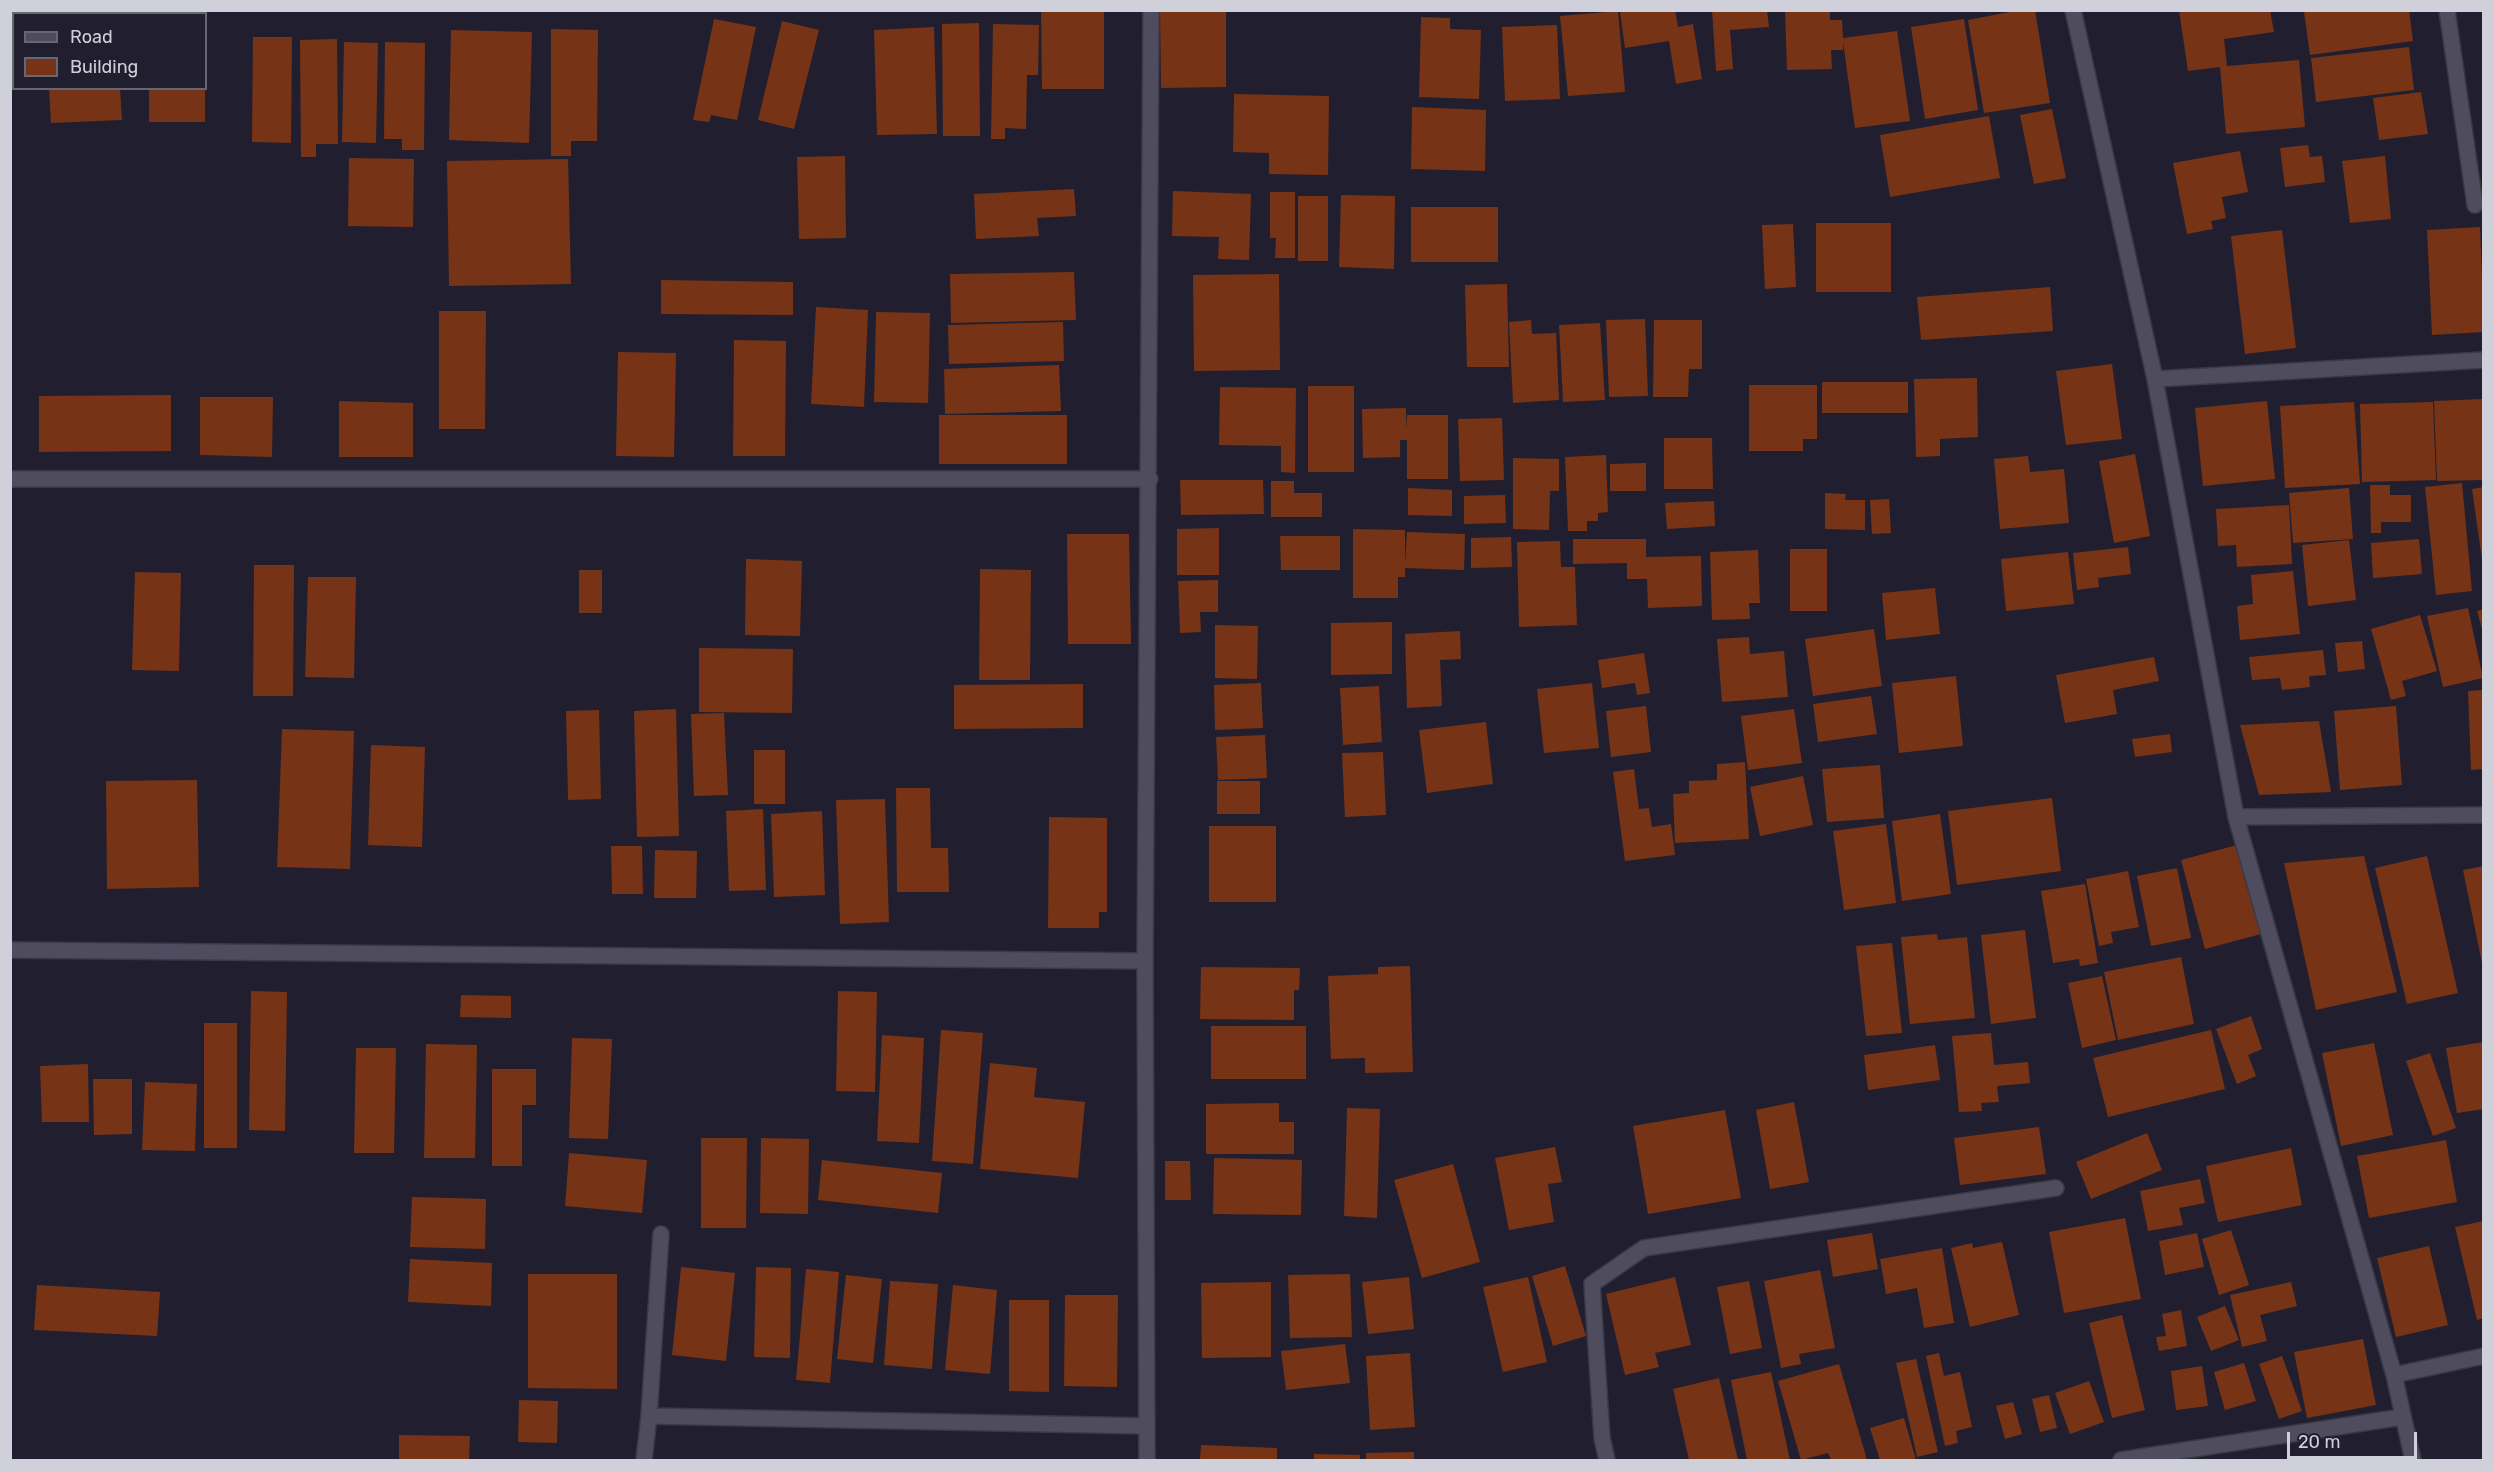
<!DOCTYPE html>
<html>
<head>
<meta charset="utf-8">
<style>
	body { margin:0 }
	#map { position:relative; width:2494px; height:1471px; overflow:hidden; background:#211f2f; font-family:Rubik,sans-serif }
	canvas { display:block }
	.frame { position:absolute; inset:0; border:12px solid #d0d0db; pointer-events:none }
	.legend { position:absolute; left:12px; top:12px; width:195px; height:78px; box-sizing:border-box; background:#211f2f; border:2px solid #676674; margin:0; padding:8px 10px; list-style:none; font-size:18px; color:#d0d0db }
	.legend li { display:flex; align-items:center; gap:12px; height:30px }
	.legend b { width:30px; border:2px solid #676674 }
	.scale { position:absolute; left:2287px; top:1432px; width:130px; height:27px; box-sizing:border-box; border:3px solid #d0d0db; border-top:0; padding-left:8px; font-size:18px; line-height:21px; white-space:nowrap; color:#d0d0db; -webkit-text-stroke:4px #211f2f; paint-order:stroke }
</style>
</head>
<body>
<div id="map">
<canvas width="2494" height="1471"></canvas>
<div class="frame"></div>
<ul class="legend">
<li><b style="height:8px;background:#4e4c5e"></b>Road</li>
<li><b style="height:16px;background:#773315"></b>Building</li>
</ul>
<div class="scale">20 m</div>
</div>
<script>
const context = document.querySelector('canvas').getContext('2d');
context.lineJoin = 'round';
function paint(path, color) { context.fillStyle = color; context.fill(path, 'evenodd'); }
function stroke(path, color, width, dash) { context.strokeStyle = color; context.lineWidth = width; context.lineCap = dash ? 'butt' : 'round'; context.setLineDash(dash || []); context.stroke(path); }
const building = new Path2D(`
	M46 10H117V14H46Z
	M149 10H205V14H149Z
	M1041 10H1104V89H1042Z
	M1160 10H1226V87L1161 88Z
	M1675 10 1678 27 1693 24 1702 79 1676 84 1669 41 1625 48 1620 12Z
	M1712 10H1767L1769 27 1730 30 1733 69 1716 71Z
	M1785 10H1830V20H1842L1843 38 1897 31 1910 121 1855 128 1843 42V50H1831L1832 69 1787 70Z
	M2020 10H2035L2050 103 1984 113 1968 20Z
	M2179 10H2270L2274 32 2224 39 2227 66 2299 60 2305 127 2226 134 2220 67 2188 71Z
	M2319 10H2409L2413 41 2310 55 2304 12Z
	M1618 11 1625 92 1568 96 1560 16Z
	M1421 17 1450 18V29L1481 30 1479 99 1419 97Z
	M714 19 756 27 737 120 711 115 709 122 693 120Z
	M1964 19 1978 110 1925 119 1911 27Z
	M782 21 819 30 794 129 758 120Z
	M979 23 980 136H943L942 24Z
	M993 24 1039 25 1038 75H1027L1026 129 1005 128V139H991Z
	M1557 25 1560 99 1505 101 1502 27Z
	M934 27 937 134 877 135 874 30Z
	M551 29 598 30 597 141H571V156H551Z
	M451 30 532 32 529 143 449 140Z
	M253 37H292L291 143 252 142Z
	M337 39 338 144H316V157H301L300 40Z
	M344 42 378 43 376 143 342 142Z
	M385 42 425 43 424 150H402V139H384Z
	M2409 47 2414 90 2316 102 2311 58Z
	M49 88H120L122 120 51 123Z
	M149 88H205V122H149Z
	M2421 92 2428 134 2379 140 2373 98Z
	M1234 94 1329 96 1328 175 1269 174V153L1233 152Z
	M1412 107 1486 110 1485 171 1411 169Z
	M2052 109 2066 178 2034 184 2020 115Z
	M1989 116 2000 178 1890 197 1880 135Z
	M2308 145 2310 157 2322 156 2325 182 2285 187 2280 148Z
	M2240 151 2248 192 2222 197 2226 218 2211 221 2213 229 2187 234 2173 163Z
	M845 156 846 238 799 239 797 157Z
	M2385 156 2391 219 2350 223 2342 161Z
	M349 158 414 159 413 227 348 226Z
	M568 159 571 284 449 286 447 161Z
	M1074 189 1076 216 1037 218 1039 236 976 239 974 194Z
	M1173 191 1251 194 1249 260 1218 259 1219 237 1172 236Z
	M1270 192H1295V258H1275L1276 238H1270Z
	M1341 195 1395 196 1394 269 1339 267Z
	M1298 196H1328V261H1298Z
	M1411 207H1498V262H1411Z
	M1816 223H1891V292H1816Z
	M1793 224 1796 287 1765 289 1762 225Z
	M2480 227 2484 332 2432 335 2427 230Z
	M2282 230 2296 348 2245 354 2231 236Z
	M1074 272 1076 320 951 323 950 274Z
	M1279 274 1280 370 1194 371 1193 275Z
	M661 280 793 282V315L661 314Z
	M1507 284 1509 367H1467L1465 285Z
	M2050 287 2053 331 1921 340 1917 297Z
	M816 307 868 310 864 407 811 404Z
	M439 311H486L485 429H439Z
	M876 312 930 313 928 403 874 402Z
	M1645 319 1648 396 1609 397 1606 320Z
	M1531 320 1532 334 1556 333 1559 400 1513 403 1509 322Z
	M1654 320H1702V369H1689L1688 397H1653Z
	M1063 322 1064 361 949 364 948 325Z
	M1600 323 1605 400 1563 402 1559 325Z
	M734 340 786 341 785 456H733Z
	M618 352 676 353 674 457 616 456Z
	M2112 364 2122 439 2066 445 2056 371Z
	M1059 365 1061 411 945 414 944 369Z
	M1977 378 1978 437 1940 439V456L1916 457 1914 379Z
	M1822 382H1908V413H1822Z
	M1749 385H1817V439H1803V451H1749Z
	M1308 386H1354V472H1308Z
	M1220 387 1296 388 1295 473 1281 472V446L1219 445Z
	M171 395V451L39 452V396Z
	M200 397H273L272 457 200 455Z
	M2484 399V480L2437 481 2434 401Z
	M339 401 413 403V457H339Z
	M2267 401 2275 479 2203 486 2195 408Z
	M2354 402 2360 484 2285 488 2280 406Z
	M2433 402 2436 480 2362 482 2360 404Z
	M1406 408V430L1407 415H1448V479H1407V440H1400V457L1363 458 1362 409Z
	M939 415H1067V464H939Z
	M1502 418 1504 480 1460 481 1458 419Z
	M1664 438H1712L1713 489H1664Z
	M2135 454 2150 536 2114 543 2099 461Z
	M1606 455 1608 512 1598 513V521H1587V531H1568L1565 457Z
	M2028 456 2030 472 2064 469 2069 523 2000 529 1994 459Z
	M1513 458 1559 459V491H1550L1549 530 1513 529Z
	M1646 463V491H1610V464Z
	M1180 480H1263L1264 514 1181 515Z
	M1271 481H1294V493H1322V517H1271Z
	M2462 483 2472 591 2436 595 2425 487Z
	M2370 485H2390V495H2411V522H2381V533H2371Z
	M2484 487V560H2482L2472 489Z
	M1408 488 1452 490V516L1408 515Z
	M2349 488 2353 539 2293 543 2289 493Z
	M1825 493 1846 494 1845 500H1865V530L1825 529Z
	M1505 495 1506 523 1464 524V496Z
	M1889 499 1891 533 1872 534 1870 500Z
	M1714 501 1715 526 1667 529 1665 503Z
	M2289 505 2292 564 2237 567 2236 545 2218 546 2216 509Z
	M1219 528V575H1177V529Z
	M1353 529 1405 530V565L1407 532 1465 534 1464 570 1405 568V577H1398V598H1353Z
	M1067 534H1129L1131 644H1068Z
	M1280 536H1340V570H1281Z
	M1511 537 1512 567 1471 568V538Z
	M1573 539H1646V557L1701 556 1702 606 1648 608 1647 579H1627V563L1573 564Z
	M2419 539 2422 574 2373 578 2371 543Z
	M2349 540 2356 600 2308 606 2302 545Z
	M1560 541 1561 567H1575L1577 625 1519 627 1517 542Z
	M2128 547 2131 574 2098 578 2099 587 2077 590 2073 553Z
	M1790 549H1827V611H1790Z
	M1758 550 1760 603H1749L1750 619 1712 620 1710 552Z
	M2068 552 2074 604 2006 611 2001 559Z
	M746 559 802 561 800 636 745 635Z
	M254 565H294L293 696H253Z
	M980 569 1031 570 1030 680H979Z
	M579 570H602V613H579Z
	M2293 571 2300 634 2240 640 2237 606 2253 604 2251 575Z
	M135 572 181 573 179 671 132 670Z
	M308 577H356L354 678 305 677Z
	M1218 580V612H1200L1201 632 1180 633 1178 581Z
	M1935 588 1940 634 1886 640 1882 593Z
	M2468 608 2483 678 2443 687 2427 616Z
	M2484 609V632H2483L2477 611Z
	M2420 615 2437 671 2402 681 2406 696 2391 700 2371 629Z
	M1392 622V674L1331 675V623Z
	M1215 625 1258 626 1257 679 1215 678Z
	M1874 629 1882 686 1813 696 1805 639Z
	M1460 631 1461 659 1440 660 1442 706 1407 708 1405 634Z
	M1749 637 1750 654 1784 651 1788 697 1722 702 1717 639Z
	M2362 641 2365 669 2338 672 2335 643Z
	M699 648 793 649 792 713 699 712Z
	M2323 650 2326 675 2309 676 2310 687 2282 690 2280 678 2252 680 2249 657Z
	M1644 653 1650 693 1637 695 1635 683 1602 688 1598 660Z
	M2154 657 2159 681 2113 690 2117 714 2065 723 2056 675Z
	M1956 676 1963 746 1899 753 1892 683Z
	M1261 683 1263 728 1215 730 1214 685Z
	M1592 683 1599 748 1544 753 1537 689Z
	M1083 684V728L954 729V685Z
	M1379 686 1382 742 1343 745 1340 688Z
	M2484 690V769L2471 770 2468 691Z
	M1871 696 1877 734 1818 742 1813 704Z
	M1646 706 1651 752 1611 757 1606 711Z
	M2396 706 2402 785 2340 790 2334 711Z
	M676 709 679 836 637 837 634 711Z
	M1794 709 1802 763 1748 770 1741 716Z
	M599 710 601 799 568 800 566 711Z
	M724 713 728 795 694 796 691 714Z
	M2319 721 2331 792 2259 795 2240 725Z
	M1486 722 1493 784 1427 793 1419 730Z
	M282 729 354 731 350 869 277 867Z
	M2170 734 2172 752 2135 757 2132 739Z
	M1265 735 1267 778 1218 780 1216 737Z
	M371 745 425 747 422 847 368 845Z
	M754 750H785V804H754Z
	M1383 752 1386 815 1345 817 1342 753Z
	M1745 762 1749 839 1675 843 1673 794 1689 793V781L1717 780V764Z
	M1880 765 1884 818 1827 822 1822 769Z
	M1634 769 1639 809 1649 808 1652 827 1671 824 1675 855 1625 861 1613 772Z
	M1803 776 1813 825 1760 836 1750 787Z
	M197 780 199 887 107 889 106 781Z
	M1217 781H1260V814H1217Z
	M896 788H930L931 848H948L949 892H897Z
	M2052 798 2061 871 1957 885 1948 811Z
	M885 799 889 922 840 924 836 800Z
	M763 809 766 890 729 891 726 811Z
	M822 811 825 895 774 897 771 814Z
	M1940 814 1951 894 1902 901 1892 821Z
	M1049 817 1107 818V912H1099V928H1048Z
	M1886 824 1896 903 1844 910 1833 831Z
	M1209 826H1276V902H1209Z
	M2237 845 2261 934 2205 949 2181 860Z
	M611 846H642L643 894H612Z
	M655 850 697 851 696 898H654Z
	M2364 856 2397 992 2316 1010 2284 863Z
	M2427 856 2458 993 2407 1004 2375 868Z
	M2484 866V963H2482L2463 870Z
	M2177 868 2191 938 2151 946 2137 876Z
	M2128 871 2139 927 2111 932 2113 943 2099 946 2086 879Z
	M2085 884 2098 963 2080 966 2079 959 2053 963 2041 891Z
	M2025 930 2036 1018 1991 1024 1981 935Z
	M1937 934 1938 940 1967 937 1975 1018 1910 1024 1901 937Z
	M1892 943 1902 1033 1866 1036 1856 946Z
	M2181 957 2194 1024 2118 1040 2104 972Z
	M1410 966 1413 1072 1365 1073V1058L1331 1059 1328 976 1378 974V967Z
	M1201 967 1300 968 1299 990H1294V1020L1200 1019Z
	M2102 976 2116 1040 2082 1048 2068 983Z
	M251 991 287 992 285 1131 249 1130Z
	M838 991 877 992 875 1092 836 1091Z
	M461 995 511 996V1018L460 1017Z
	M2251 1016 2262 1049 2248 1055 2256 1076 2237 1084 2216 1029Z
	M204 1023H237V1148H204Z
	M1211 1026H1306V1079H1211Z
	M941 1030 983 1033 973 1164 932 1161Z
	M2211 1030 2225 1089 2108 1117 2093 1058Z
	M1991 1033 1994 1065 2028 1062 2030 1083 1997 1086 1999 1102 1981 1103 1982 1111 1959 1112 1952 1036Z
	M882 1035 924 1038 919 1143 877 1141Z
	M572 1038 612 1039 608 1139 569 1138Z
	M2484 1042V1109L2457 1113 2446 1048Z
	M2374 1043 2393 1135 2341 1146 2322 1053Z
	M426 1044 477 1045 475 1158H424Z
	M1935 1045 1940 1080 1868 1090 1864 1055Z
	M356 1048H396L394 1153H354Z
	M2430 1053 2456 1128 2433 1136 2406 1061Z
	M990 1063 1037 1068 1034 1097 1085 1102 1078 1178 980 1169Z
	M88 1064 89 1122H42L40 1066Z
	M492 1069H536V1105H522V1166H492Z
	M93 1079H132V1134L94 1135Z
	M145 1082 197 1084 195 1151 142 1150Z
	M1794 1102 1809 1182 1770 1189 1756 1110Z
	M1279 1103V1122H1294V1154H1206V1104Z
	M1347 1108 1380 1109 1377 1218 1344 1216Z
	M1725 1110 1741 1198 1648 1214 1633 1126Z
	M2039 1127 2046 1174 1960 1185 1954 1138Z
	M2147 1133 2162 1170 2091 1199 2076 1162Z
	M701 1138H747L746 1228H701Z
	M761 1138 809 1139 808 1214 760 1213Z
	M2446 1140 2457 1202 2369 1218 2357 1156Z
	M1555 1147 1562 1182 1548 1184 1554 1222 1509 1230 1495 1158Z
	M2291 1148 2302 1205 2218 1222 2206 1166Z
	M569 1153 647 1160 642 1213 565 1206Z
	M1214 1158 1302 1160 1301 1215 1213 1214Z
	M822 1160 942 1173 938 1213 818 1200Z
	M1165 1161H1190L1191 1200H1165Z
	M1453 1164 1480 1262 1422 1278 1394 1180Z
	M2200 1179 2205 1203 2179 1208 2183 1225 2148 1231 2140 1191Z
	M412 1197 486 1199 485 1249 410 1247Z
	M2125 1218 2141 1299 2064 1313 2049 1232Z
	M2484 1221V1318L2477 1320 2455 1227Z
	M2231 1230 2249 1285 2219 1295 2202 1239Z
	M1872 1233 1878 1269 1833 1277 1827 1240Z
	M2197 1233 2204 1267 2165 1275 2159 1241Z
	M2002 1242 2019 1315 1970 1327 1951 1248 1972 1243 1973 1248Z
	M2429 1246 2448 1325 2396 1337 2377 1258Z
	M1942 1248 1954 1323 1924 1328 1917 1288 1886 1294 1880 1259Z
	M410 1259 492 1263 491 1306 408 1302Z
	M1565 1266 1586 1336 1553 1346 1532 1276Z
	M681 1267 735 1273 726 1361 672 1355Z
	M756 1267 791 1268 790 1358 754 1357Z
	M806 1269 839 1272 830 1383 796 1380Z
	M1820 1270 1835 1348 1799 1354 1801 1364 1781 1368 1764 1281Z
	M528 1274H617V1389L528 1388Z
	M1350 1274 1352 1337 1290 1338 1288 1275Z
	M846 1275 882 1279 873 1363 837 1359Z
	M1409 1277 1414 1329 1368 1334 1362 1282Z
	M1528 1277 1547 1362 1503 1372 1483 1287Z
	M1675 1277 1691 1345 1655 1353 1659 1367 1625 1375 1606 1294Z
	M890 1281 938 1284 932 1369 884 1365Z
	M1749 1281 1762 1348 1730 1354 1717 1287Z
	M1271 1282V1357L1202 1358 1201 1283Z
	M2291 1282 2297 1306 2260 1315 2267 1341 2242 1347 2230 1295Z
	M37 1285 160 1292 157 1336 34 1330Z
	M953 1285 997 1290 990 1374 945 1370Z
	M1065 1295H1118L1117 1387 1064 1386Z
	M1009 1300H1049V1392L1009 1391Z
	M2225 1306 2239 1340 2211 1351 2197 1317Z
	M2181 1310 2187 1346 2159 1351 2156 1337 2166 1336 2162 1314Z
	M2122 1315 2145 1410 2112 1418 2089 1323Z
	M2363 1339 2376 1405 2307 1418 2294 1352Z
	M1345 1344 1350 1383 1286 1390 1281 1351Z
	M1410 1353 1415 1427 1370 1430 1366 1356Z
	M1939 1353 1944 1376 1960 1372 1972 1427 1956 1431 1958 1443 1945 1446 1926 1356Z
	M2282 1356 2302 1411 2279 1419 2259 1364Z
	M1916 1359 1938 1452 1917 1457 1896 1363Z
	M2244 1363 2256 1401 2225 1410 2214 1372Z
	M1839 1364 1867 1460H1831L1828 1453 1801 1460 1778 1381Z
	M2202 1366 2208 1406 2176 1410 2171 1371Z
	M1771 1372 1790 1460H1747L1731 1380Z
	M1719 1378 1738 1460H1689L1673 1389Z
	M2089 1381 2104 1422 2070 1434 2055 1393Z
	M2049 1395 2057 1428 2040 1432 2032 1399Z
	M519 1400 558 1401 557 1443 518 1442Z
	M2013 1402 2022 1434 2005 1439 1996 1406Z
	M1904 1418 1916 1460H1880L1870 1428Z
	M399 1435 470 1436 469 1460H399Z
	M1201 1445 1277 1448V1460H1200Z
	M1414 1452V1460H1366V1453Z
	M1314 1454 1360 1455V1460H1314Z`);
const street = new Path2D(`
	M2073 10 2155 379 2236 817 2394 1375 2413 1460
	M2447 10 2475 205
	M2155 379 2484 360
	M10 479H1150
	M2236 817 2484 815
	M10 950 1145 961
	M2394 1375 2484 1356
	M649 1416 1147 1426
	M644 1460 649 1416 661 1234
	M1147 1460 1145 961 1151 10
	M1607 1460 1602 1438 1592 1284 1644 1248 2056 1188
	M2121 1460 2402 1417`);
paint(building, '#773315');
stroke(street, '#3a3946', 18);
stroke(street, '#4e4c5e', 15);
</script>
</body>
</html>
